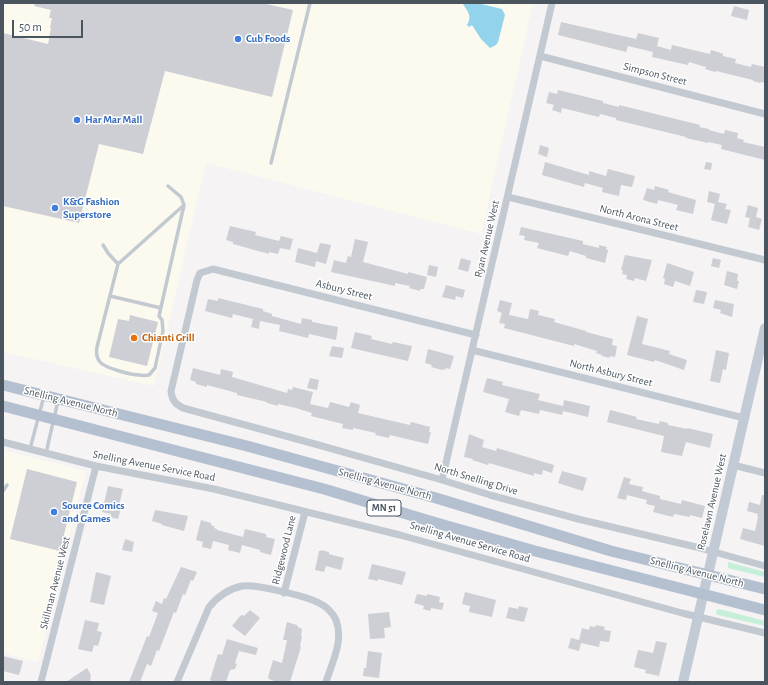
<!DOCTYPE html>
<html>
<head>
<meta charset="utf-8">
<style>
	body { margin:0 }
	#map { position:relative; width:768px; height:685px; overflow:hidden; background:#f5f3f3; font-family:"Alegreya Sans",sans-serif }
	canvas { display:block }
	.frame { position:absolute; inset:0; border:4px solid #4b5560; pointer-events:none }
	.scale { position:absolute; left:12px; top:20px; width:71px; height:18px; box-sizing:border-box; border:2px solid #4b5560; border-top:0; padding-left:5px; font-size:12px; line-height:14px; white-space:nowrap; color:#4b5560; -webkit-text-stroke:3px #fff; paint-order:stroke }
</style>
</head>
<body>
<div id="map">
<canvas width="768" height="685"></canvas>
<div class="frame"></div>
<div class="scale">50 m</div>
</div>
<script>
const context = document.querySelector('canvas').getContext('2d');
context.lineJoin = 'round';
function paint(path, color) { context.fillStyle = color; context.fill(path, 'evenodd'); }
function stroke(path, color, width, dash) { context.strokeStyle = color; context.lineWidth = width; context.lineCap = dash ? 'butt' : 'round'; context.setLineDash(dash || []); context.stroke(path); }
function label(font, color, halo, rows, align = 'center') {
  context.font = font + ' "Alegreya Sans",sans-serif'; context.lineWidth = 3; context.setLineDash([]); context.textBaseline = 'middle'; context.strokeStyle = halo; context.fillStyle = color; for (const [text, x, y, turn = 0] of rows) {
    context.save(); context.translate(x, y); context.rotate((+turn || 0) * Math.PI / 180); context.textAlign = isNaN(turn) ? turn : align; if (halo) context.strokeText(text, 0, 0); context.fillText(text, 0, 0); context.restore();
  }
}
const commercial = new Path2D(`
	M3 3H533L481 234 206 163 154 386 3 352Z
	M3 450 86 471 38 662 3 653Z`);
const green = new Path2D(`
	M728 562 765 572V577L728 568Z
	M719 609 765 621V626L718 615 716 614 717 610Z`);
const water = new Path2D(`
	M462 3H477L502 9 505 15 498 42 496 45 490 48 481 39 472 25 469 27 467 25C473 16 467 10 462 3Z`);
const building = new Path2D(`
	M35 3H262L293 10 272 97 165 71 143 154 99 144 79 223 3 206V33L48 44 51 28 50 27 52 18H49L51 10 34 6Z
	M734 6 749 10 747 20 731 16Z
	M561 22 636 39 638 33 659 38 657 46 671 50 672 45 710 54 711 50 718 52 723 54V56L736 59 735 63 751 67 752 64 765 67V83L761 82 760 83 753 81V80L716 71 715 72 705 69 706 67 689 62 688 65 652 57 653 52 628 46 626 52 558 35Z
	M558 90 603 101V103L619 107V105L700 125 699 127 709 129V130L724 134 725 130 738 133 737 138 744 140 743 142 765 147V160L721 149 722 145 708 142V143L686 138V137L616 120V118L600 114 599 117 562 108 561 113 552 110 554 105 546 103 549 92 557 94Z
	M540 145 549 148 547 157 538 154Z
	M545 162 589 175V171L606 176 608 169 635 176 632 187 621 185 619 196 602 192 603 188 585 183 584 187 542 175Z
	M706 162 712 163 711 170 704 169Z
	M655 186 669 190 668 192 696 200 693 214 676 210 678 205 658 200 657 204 643 200 647 188 654 190Z
	M709 191 720 194 718 202 727 204 725 209 731 210 727 224 711 220 715 204 707 202Z
	M748 205 758 208 756 217 762 219 759 230 748 227 750 218 745 217Z
	M230 226 256 232 255 235 279 241 281 236 293 239 290 250 280 248 278 254 269 252V254L233 244V242L226 240Z
	M521 227 583 241V244L599 248V245L607 247 606 249 608 250 605 263 586 258V256L570 251 568 256 537 248 539 243 524 240 525 236 519 235Z
	M355 239 368 242 363 262 408 274V272L427 277 424 289H420V291L409 288 410 286 395 283V286L331 272 334 260 346 263 348 256 351 257Z
	M320 243 331 245 326 264 316 261 315 267 295 262 298 248 317 253Z
	M625 255 652 260 646 281 635 278 634 281 626 279 627 275 622 274 623 270H621Z
	M461 258 471 261 468 272 458 269Z
	M713 258 721 260 719 268 711 266Z
	M667 263 694 272 690 286 675 281 673 287 664 284 665 279 663 278Z
	M429 265 438 267 436 277 427 275Z
	M727 271 738 274 737 281H739L737 289 724 285Z
	M446 285 465 290 463 298 456 296 455 300 442 297Z
	M696 290 707 292 704 304 693 302Z
	M218 298 263 309V311L272 314V316L301 324 302 318 312 320V322L338 327 336 340 309 334 308 338 279 331 280 325 260 321 259 329 251 327 253 319 233 314 232 318 205 311 208 299 218 301Z
	M500 300 512 303 509 315 528 319 530 309 539 311 538 315 555 319 554 322 586 331V332L613 339 612 345 617 346 615 357 610 356 609 358 602 356V355L596 353 597 351 574 344V346L504 328 505 324 499 323 502 313 497 311Z
	M715 300 734 304 732 317 720 313 721 310 713 308Z
	M130 315 158 322 147 366 109 357 118 319 129 321Z
	M637 316 648 319 642 344 670 351 669 354 687 360 684 370 655 360 654 362 627 355Z
	M355 332 372 336 371 339 392 344 393 342 412 346 408 361 351 348Z
	M332 346 344 348 342 358 329 356Z
	M428 349 454 356 450 369 446 368 445 370 442 369V370L431 367 432 365 425 363Z
	M716 350 729 353 726 370 723 369 720 383 710 381Z
	M193 368 220 375 221 369 233 372 232 377 287 393 288 389 292 390 293 387 313 392 310 404 328 408 330 402 349 407 351 402 360 405 358 413 410 425 411 422 430 427 429 432H431L428 444 390 435 389 438 375 435 376 433 353 428V430L342 428 343 424 311 416 312 413 296 408 278 404V406L267 403V402L237 395V393L207 385V387L196 384V382L190 380Z
	M310 378 319 380 317 390 307 388Z
	M487 378 503 382 502 385 540 394 538 400 563 406 564 400 590 406 588 417 563 411 562 415 540 410 539 414 521 410 519 416 505 412 509 399 483 392Z
	M610 410 637 417 636 419 659 424 660 421 668 423V425L687 429V428L713 434 710 448 686 442 682 456 661 452 664 436 607 422Z
	M469 434 484 440 482 447 496 451 497 448 554 465 552 473 543 470 542 475 534 473V476L489 463 488 465 472 460 473 459 464 457Z
	M27 469 77 482 60 551 10 539Z
	M562 471 587 478 583 491 558 483Z
	M624 477 631 479 629 484 643 487 642 491 660 496V499L681 504 682 500 705 506 702 518 690 515V517L674 514 673 517 653 512 655 506 646 504 647 500 627 495 626 500 617 498Z
	M108 486 123 489 119 505H122L118 519 110 517 111 514 102 512Z
	M762 495H765V546L740 539 743 528 755 531 758 517 757 516 758 514 747 511 749 502 760 505Z
	M155 510 188 516 184 531 162 525V524L152 521Z
	M201 520 211 523V525L214 526V528L217 529V530L243 537 245 529 266 534V537L275 539 271 555 260 552V550L242 545 240 553 228 550 229 545 213 541 211 549 202 547 203 542 196 540Z
	M125 539 134 542 132 552 122 550Z
	M321 550 329 552V554L344 558 341 570 326 566 324 572 315 570 319 551H321Z
	M372 564 406 572 402 585 378 579V581L368 579Z
	M181 567 197 572 193 581 191 580 185 595 183 594 176 613 174 612 159 651 157 650 151 666 147 664 140 682H129L147 636 149 637 158 613 152 611 156 601 162 604 164 598 166 599Z
	M96 572 111 576 104 605 90 602Z
	M465 592 496 600 492 617 469 612 470 606 462 604Z
	M417 594 427 596V594L440 597 439 602 444 603 442 610 431 608 430 611 423 609 424 606 414 603Z
	M519 606 528 608 524 622 506 618 509 607 518 609Z
	M250 610 260 618 245 636 232 626 240 616 242 615 244 616Z
	M389 612 391 627 384 628 385 638 370 639 368 614Z
	M85 620 99 623 97 631 102 632 98 646 94 645 92 652 78 649Z
	M287 622 297 625 298 627 302 629 301 636 302 637 300 646 301 647 290 682H274V681L269 679 268 677 273 660 282 663 287 640H283Z
	M596 625 605 627 604 630 611 631 609 642 600 641 599 647 581 643 579 651 568 648 571 638 579 640 582 628 589 630 590 626 595 627Z
	M227 639 258 648 256 655 239 651 235 663 237 664 235 669 230 670 226 682H212V681L210 680 218 654 222 655Z
	M656 641 667 643 659 676 645 673 646 670 634 667 638 650 653 653Z
	M368 651 382 653 379 678 363 676 364 668H366Z
	M3 656 23 661 19 675 3 671Z
	M87 668 91 675 90 682H66Z`);
const lane = new Path2D(`
	M271 163 310 3
	M168 186 181 197 184 205 159 316 162 320 163 331 155 368 149 375C146 375 143 376 140 375 131 375 105 368 100 362 96 357 96 352 97 347L118 264 184 205
	M103 245 108 253 118 264
	M110 296 161 308
	M30 449 44 396
	M46 453 58 401
	M3 491 7 485`);
const street = new Path2D(`
	M540 56 765 114
	M508 197 765 260
	M476 335 213 269 200 273 197 280 171 391C172 400 175 404 183 408L315 444 442 480 490 495 578 519 696 547 765 566
	M472 350 744 418
	M3 442 96 466 214 489 400 535 682 613 765 633
	M733 465 765 473
	M442 480 552 3
	M284 593 305 512
	M41 682 96 466
	M177 682 209 607C218 596 228 589 242 586 255 584 306 596 319 603 326 606 333 613 336 620 344 640 332 663 326 682`);
const secondary = new Path2D(`
	M683 682 765 328`);
const primary = new Path2D(`
	M3 385 247 446 436 498 611 551 765 589
	M3 406 324 489 433 522 535 551 765 610`);
const markers = [
	[238,39,4,"#3f7fe0"],
	[77,120,4,"#3f7fe0"],
	[55,208,4,"#3f7fe0"],
	[134,338,4,"#e8710a"],
	[54,512,4,"#3f7fe0"]
];
const shields = [
	[384,508,34]
];
const shieldNames = [
	["MN 51",384,508]
];
const shopNames = [
	["Cub Foods",246,39],
	["Har Mar Mall",85,120],
	["K&G Fashion",63,202],
	["Superstore",63,215],
	["Source Comics",62,506],
	["and Games",62,519]
];
const streetNames = [
	["Simpson Street",655,74,14],
	["North Arona Street",639,218,14],
	["Ryan Avenue West",487,239,-77],
	["Asbury Street",344,290,14],
	["North Asbury Street",611,373,14],
	["Snelling Avenue North",71,402,14],
	["Snelling Avenue Service Road",154,466,11],
	["North Snelling Drive",476,479,17],
	["Snelling Avenue North",385,484,15],
	["Roselawn Avenue West",712,502,-77],
	["Snelling Avenue Service Road",470,542,16],
	["Ridgewood Lane",284,550,-76],
	["Snelling Avenue North",697,572,14],
	["Skillman Avenue West",55,583,-76]
];
const foodNames = [
	["Chianti Grill",142,338]
];
paint(commercial, '#fcfaef');
paint(green, '#c5efd8');
paint(water, '#93d3eb');
paint(building, '#cdcfd5');
stroke(lane, '#c2c9d1', 3.5);
stroke(street, '#c2c9d1', 7);
stroke(secondary, '#c2cad5', 10);
stroke(primary, '#b4c0d0', 11);
for (const [x, y, r, color] of markers) { const dot = new Path2D(); dot.arc(x, y, r, 0, 2 * Math.PI); context.fillStyle = color; context.fill(dot); stroke(dot, '#fff', 1.5); }
for (const [x, y, w] of shields) { const box = new Path2D(); box.roundRect(x - w / 2, y - 8, w, 16, 3); context.fillStyle = '#fff'; context.fill(box); stroke(box, '#4b5560', 1); }
label('bold 10px', '#4b5560', null, shieldNames);
label('bold 11px', '#366cbe', '#fff', shopNames, 'left');
label('11px', '#4b5560', '#fff', streetNames);
label('bold 11px', '#c56008', '#fff', foodNames, 'left');
</script>
</body>
</html>
